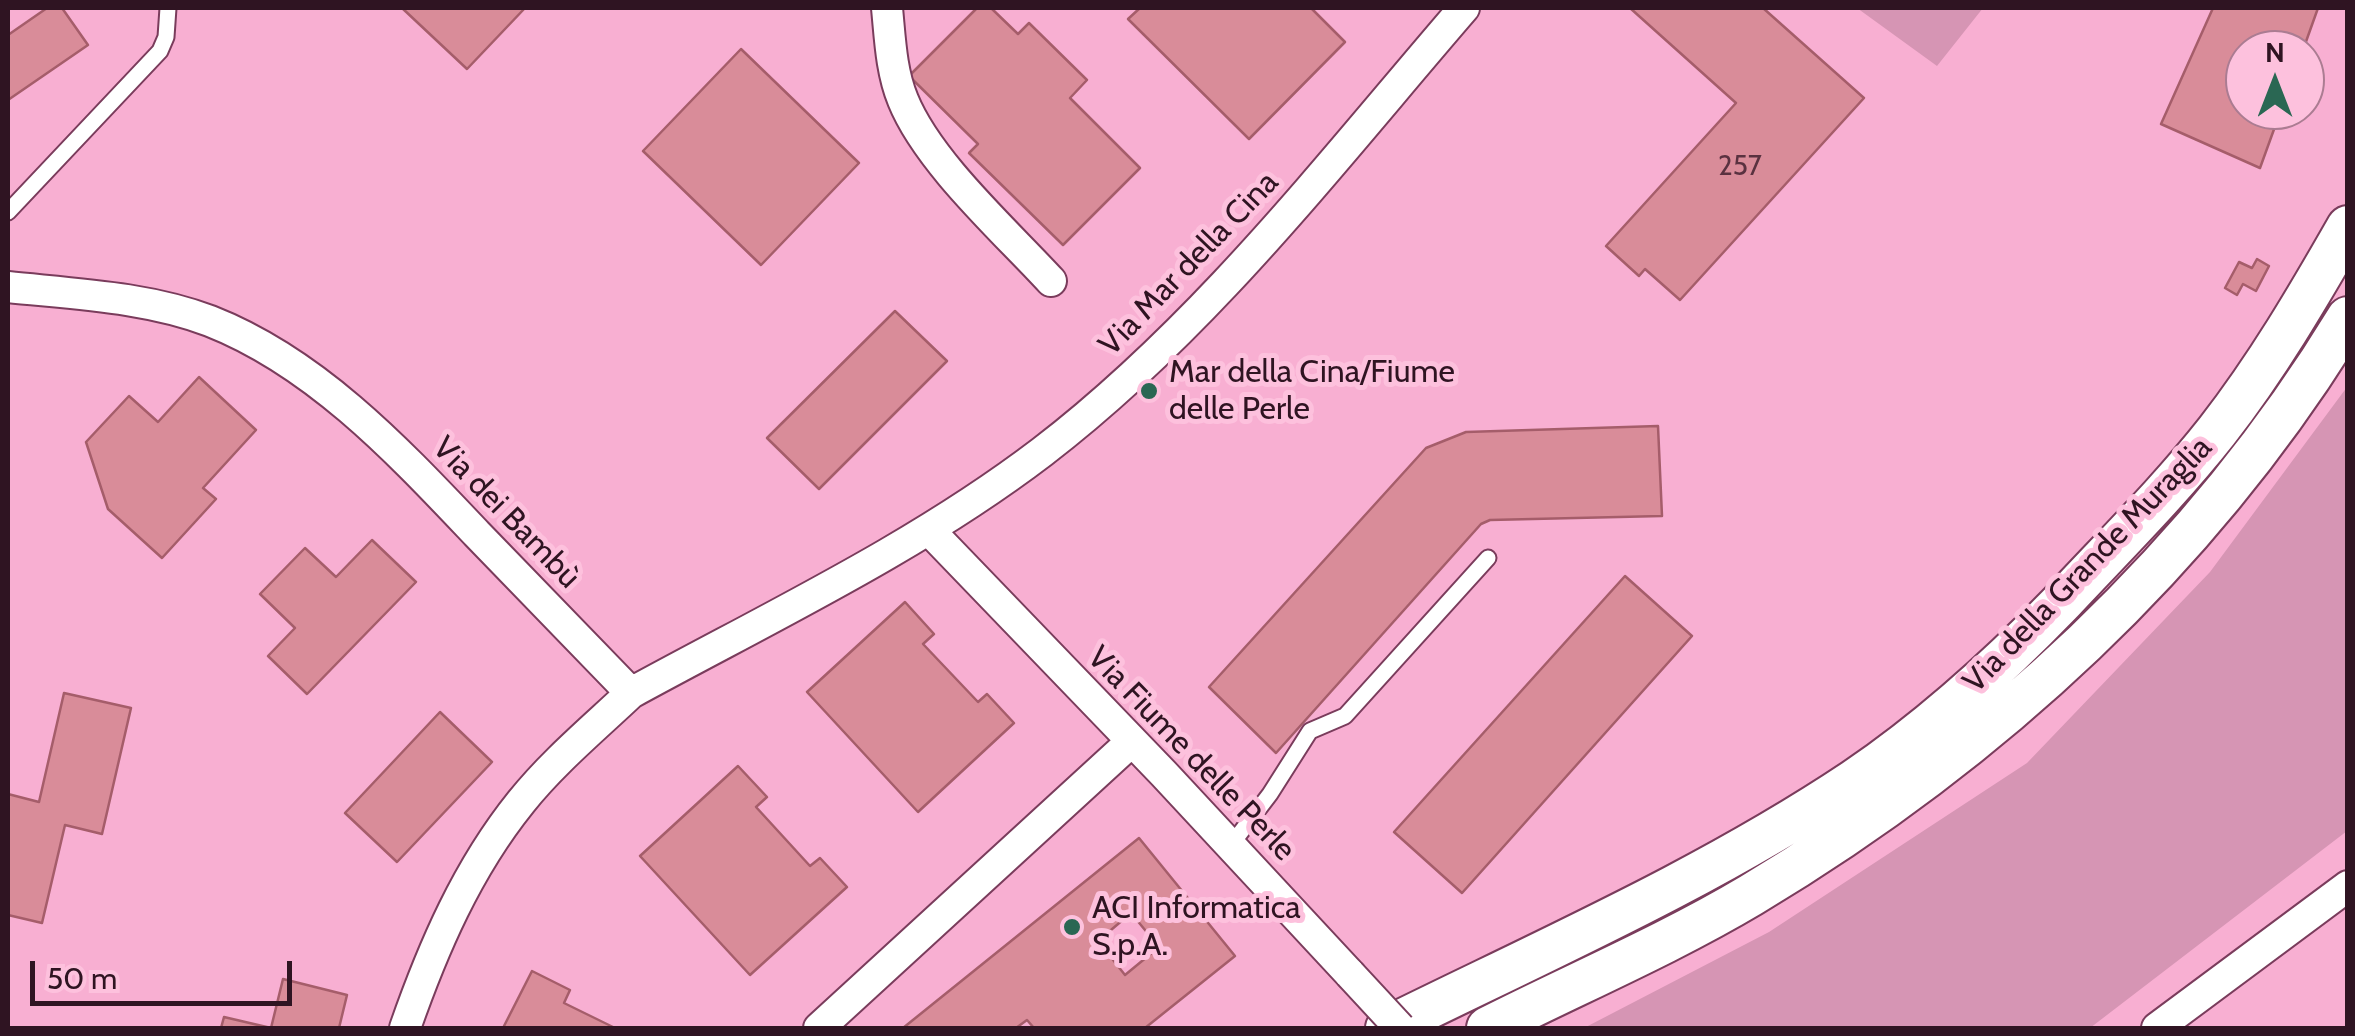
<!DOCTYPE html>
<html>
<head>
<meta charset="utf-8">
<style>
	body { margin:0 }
	#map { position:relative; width:2355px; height:1036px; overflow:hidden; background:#f8afd2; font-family:Cabin,sans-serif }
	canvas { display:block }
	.frame { position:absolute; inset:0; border:10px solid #2f1422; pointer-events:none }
	.north { position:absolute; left:2225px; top:30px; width:100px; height:100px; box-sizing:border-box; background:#fdc1dd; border:2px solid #ab7c92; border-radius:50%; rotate:0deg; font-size:28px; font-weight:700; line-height:40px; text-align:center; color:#2f1422 }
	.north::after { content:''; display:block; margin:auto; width:35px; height:45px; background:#2a6753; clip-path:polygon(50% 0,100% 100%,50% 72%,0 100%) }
	.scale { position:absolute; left:30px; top:961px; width:262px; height:45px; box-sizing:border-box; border:5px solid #2f1422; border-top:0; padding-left:12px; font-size:30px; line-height:35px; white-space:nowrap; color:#2f1422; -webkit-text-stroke:8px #fdc1dd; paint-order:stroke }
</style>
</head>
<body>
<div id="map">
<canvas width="2355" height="1036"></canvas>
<div class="frame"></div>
<div class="north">N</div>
<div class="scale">50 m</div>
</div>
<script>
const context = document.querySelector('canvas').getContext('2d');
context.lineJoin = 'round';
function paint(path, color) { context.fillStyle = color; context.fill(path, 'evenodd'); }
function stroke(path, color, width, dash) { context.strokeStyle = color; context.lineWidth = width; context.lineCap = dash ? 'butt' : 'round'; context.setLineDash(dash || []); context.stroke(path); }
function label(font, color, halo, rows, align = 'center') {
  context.font = font + ' Cabin,sans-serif'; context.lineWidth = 10; context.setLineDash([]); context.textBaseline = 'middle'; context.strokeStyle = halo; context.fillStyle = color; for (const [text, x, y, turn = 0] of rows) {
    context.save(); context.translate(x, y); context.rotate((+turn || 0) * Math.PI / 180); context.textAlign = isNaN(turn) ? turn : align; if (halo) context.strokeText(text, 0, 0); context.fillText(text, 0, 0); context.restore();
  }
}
const green = new Path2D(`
	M1857 8H1983L1937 66Z
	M2347 387V831L2090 1028H1584L1769 932 2027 763 2210 572Z`);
const building = new Path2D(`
	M47 8H62L88 45 8 100V35Z
	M402 8H525L467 69Z
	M977 8H991L1018 34 1029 23 1087 80 1070 98 1140 168 1063 245 969 153 978 144 909 76Z
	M1140 8H1311L1345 42 1249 139 1128 19Z
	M1630 8H1763L1864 98 1680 300 1645 269 1639 276 1606 246 1736 103Z
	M2213 8H2318L2303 50H2245V110H2281L2260 168 2161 124Z
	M741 49 859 163 761 265 643 151Z
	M2257 259 2269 266 2256 291 2243 284 2237 295 2225 288 2239 262 2252 268Z
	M895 311 947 361 819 489 767 438Z
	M199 377 256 430 203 488 216 499 162 558 108 509 86 442 129 396 158 422Z
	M1658 426 1662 516 1490 520 1481 524 1276 753 1209 687 1426 448 1466 432Z
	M372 540 416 582 307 694 268 656 295 628 260 594 305 548 336 577Z
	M1625 576 1692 636 1462 893 1394 832Z
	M905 602 934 634 923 644 978 702 987 694 1014 723 918 812 807 692Z
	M64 693 131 708 102 834 65 825 42 923 8 915V794L39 802Z
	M440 712 492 762 397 862 345 813Z
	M738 766 767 797 756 807 810 866 820 858 847 887 750 975 640 856Z
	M1139 838 1235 956 1145 1028H1034L1027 1020 1016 1028H903ZM1131 913 1159 947 1125 975 1098 941Z
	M532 971 570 990 564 1003 615 1028H503Z
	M283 979 347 995 339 1028H271Z
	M224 1017 271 1028H221Z`);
const lane = new Path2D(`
	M8 212 160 51 166 37 168 8
	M1231 845 1270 794 1310 731 1345 716 1488 558`);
const street = new Path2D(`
	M887 8C890 38 891 71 903 100 928 162 1005 231 1051 281
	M8 287C75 294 147 297 210 321 317 363 400 453 477 534 529 587 580 640 631 693 770 617 916 548 1042 452 1205 327 1331 162 1464 8
	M929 530 1164 774 1350 974
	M405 1028C433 948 467 869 521 802 553 762 594 728 631 693
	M819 1028 1131 742
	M2157 1028 2348 886`);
const secondary = new Path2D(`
	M1387 1028C1545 950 1707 879 1854 781 1929 730 1997 669 2060 604 2113 547 2169 492 2217 431 2267 367 2308 297 2348 227
	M1488 1028C1575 984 1667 945 1751 895 1990 752 2202 558 2348 318`);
const streetBridge = new Path2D(`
	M1350 974 1400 1028`);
const markers = [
	[1149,391,10,"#2a6753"],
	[1072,927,10,"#2a6753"]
];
const numberNames = [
	["257",1740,167]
];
const streetNames = [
	["Via Mar della Cina",1189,264,-46],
	["Via dei Bambù",506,513,46],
	["Via della Grande Muraglia",2088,565,-46],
	["Via Fiume delle Perle",1191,754,46]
];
const poiNames = [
	["Mar della Cina/Fiume",1169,373],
	["delle Perle",1169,410],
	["ACI Informatica",1092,909],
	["S.p.A.",1092,946]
];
paint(green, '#d695b4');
paint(building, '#d98c99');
stroke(building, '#a55d6a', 2.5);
stroke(lane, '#7a3c5c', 19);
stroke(street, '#7a3c5c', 34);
stroke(secondary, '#7a3c5c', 46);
stroke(lane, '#fff', 15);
stroke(street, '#fff', 30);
stroke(secondary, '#fff', 42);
stroke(streetBridge, '#7a3c5c', 34, []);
stroke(streetBridge, '#fff', 30);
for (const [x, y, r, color] of markers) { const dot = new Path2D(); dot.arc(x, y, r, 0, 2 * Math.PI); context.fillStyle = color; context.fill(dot); stroke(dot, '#fdc1dd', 4); }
label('28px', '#5a3240', null, numberNames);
label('32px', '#2f1422', '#fdc1dd', streetNames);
label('32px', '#2f1422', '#fdc1dd', poiNames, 'left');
</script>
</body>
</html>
